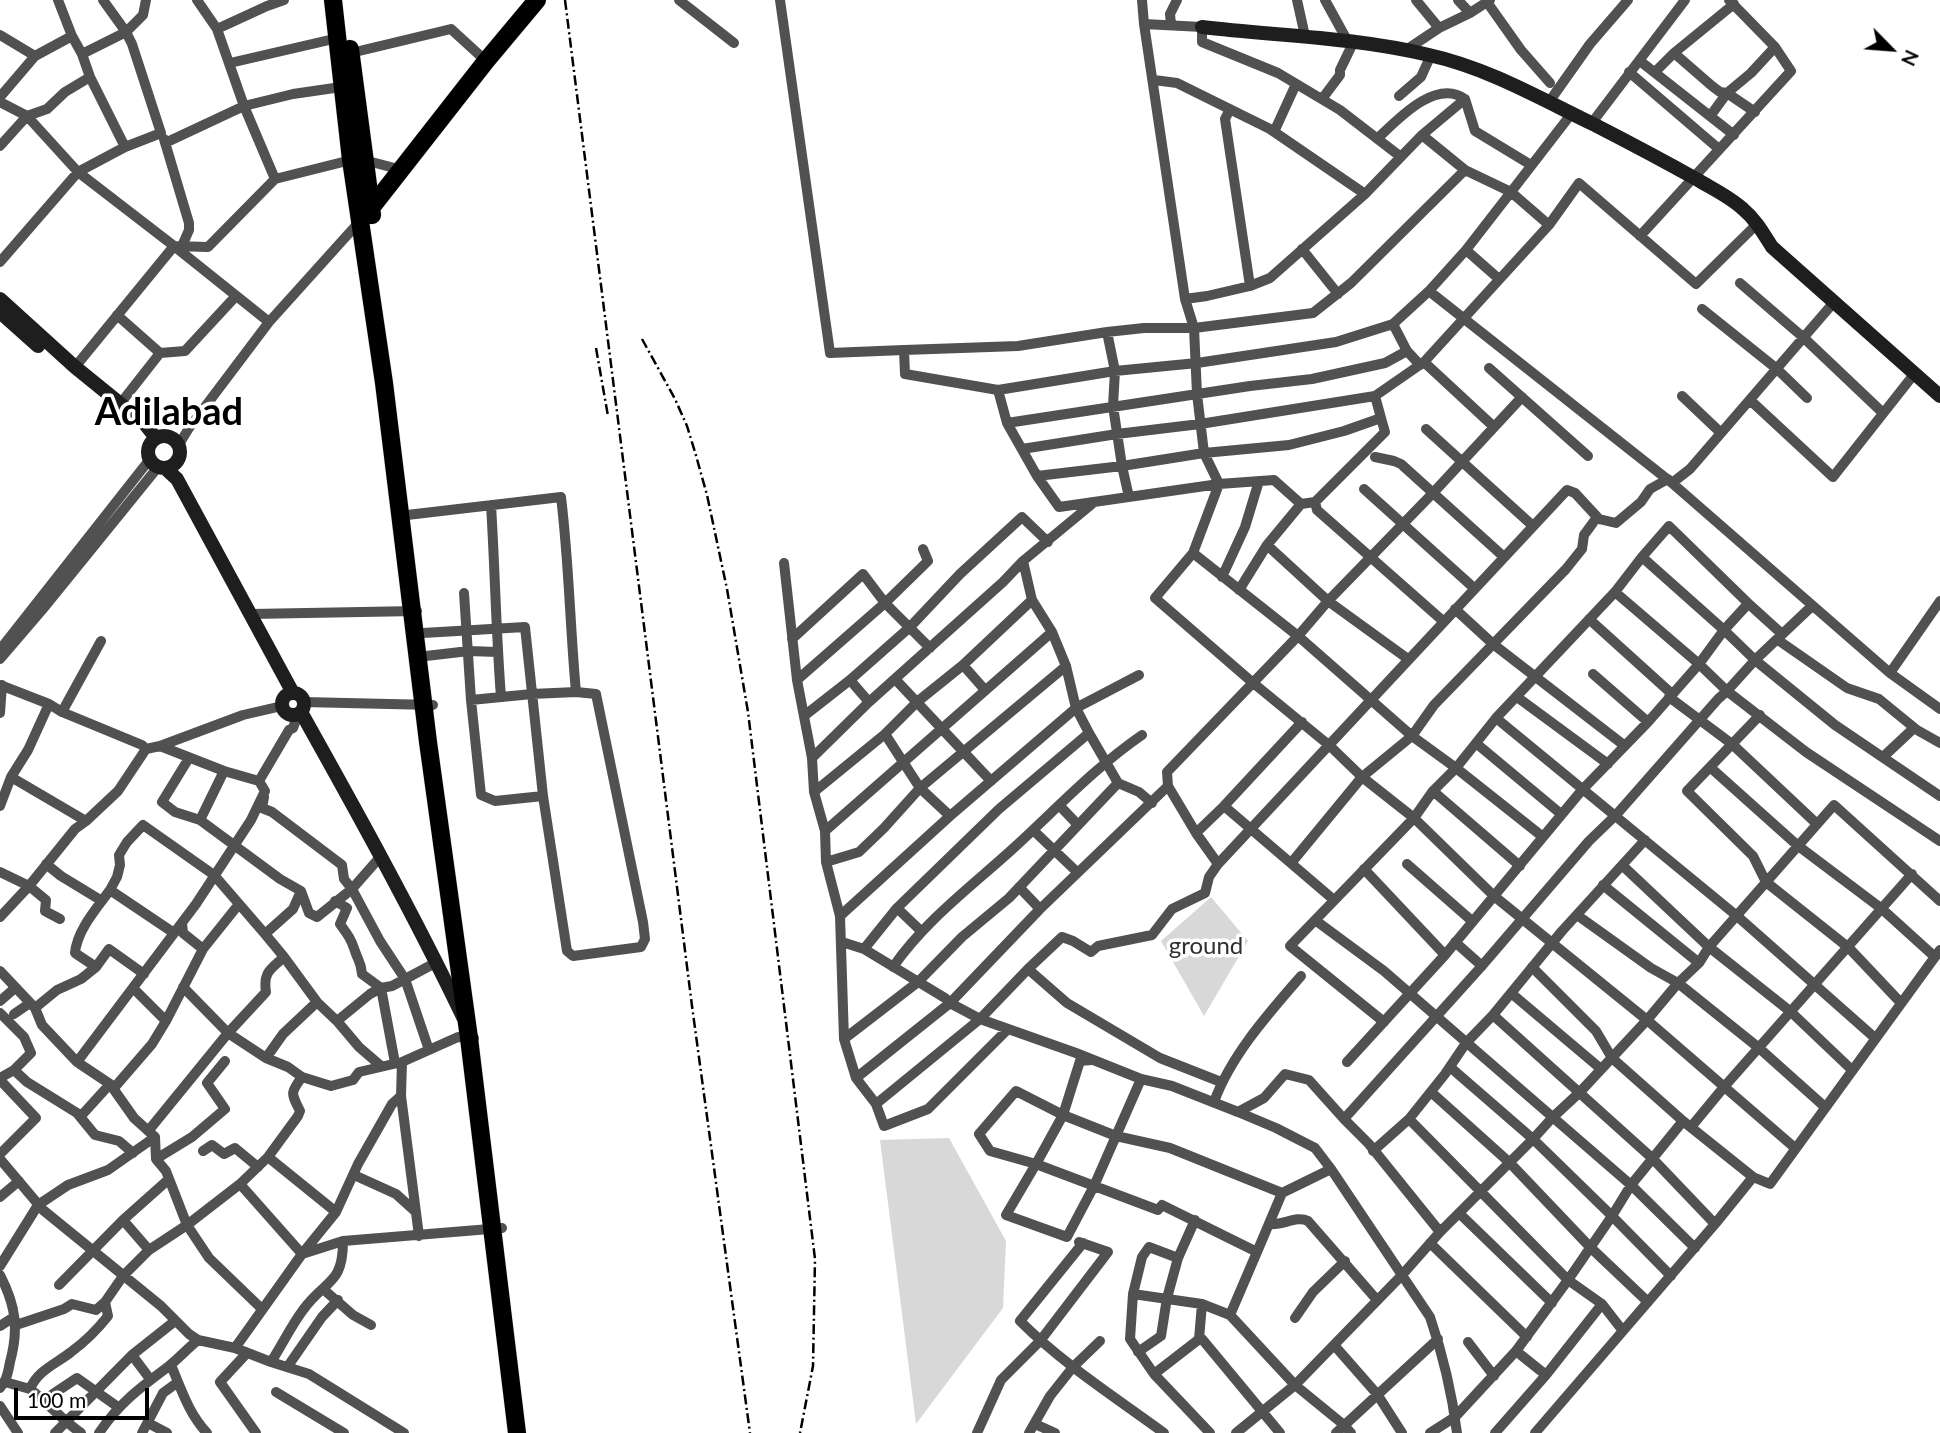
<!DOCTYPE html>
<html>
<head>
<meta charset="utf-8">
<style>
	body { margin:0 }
	#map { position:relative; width:1940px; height:1433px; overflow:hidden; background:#fff; font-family:Lato,sans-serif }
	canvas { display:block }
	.north { position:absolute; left:1856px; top:14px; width:70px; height:70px; -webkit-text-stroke:5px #fff; paint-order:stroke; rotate:115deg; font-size:19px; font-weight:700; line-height:28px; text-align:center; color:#000 }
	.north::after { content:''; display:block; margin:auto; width:24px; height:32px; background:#000; clip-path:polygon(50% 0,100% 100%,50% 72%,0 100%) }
	.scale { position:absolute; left:14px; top:1388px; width:135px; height:32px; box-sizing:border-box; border:4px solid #000; border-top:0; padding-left:9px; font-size:21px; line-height:24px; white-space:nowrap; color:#000; -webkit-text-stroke:5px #fff; paint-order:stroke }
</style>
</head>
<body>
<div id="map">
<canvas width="1940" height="1433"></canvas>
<div class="north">N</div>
<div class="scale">100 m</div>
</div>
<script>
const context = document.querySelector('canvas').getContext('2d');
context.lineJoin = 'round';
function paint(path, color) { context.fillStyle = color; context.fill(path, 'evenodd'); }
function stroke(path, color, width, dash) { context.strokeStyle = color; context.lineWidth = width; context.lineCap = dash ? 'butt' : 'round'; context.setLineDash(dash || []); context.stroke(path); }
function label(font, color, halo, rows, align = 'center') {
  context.font = font + ' Lato,sans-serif'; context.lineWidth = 7; context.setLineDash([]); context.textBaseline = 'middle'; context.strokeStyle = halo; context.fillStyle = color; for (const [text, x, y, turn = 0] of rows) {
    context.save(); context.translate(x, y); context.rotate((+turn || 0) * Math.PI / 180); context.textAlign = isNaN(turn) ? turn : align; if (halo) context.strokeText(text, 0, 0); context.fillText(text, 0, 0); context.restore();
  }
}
const green = new Path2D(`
	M1211 897 1248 941 1204 1016 1161 941Z
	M949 1138 1006 1241 1003 1308 916 1424 880 1140Z`);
const street = new Path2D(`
	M58 0 72 36 82 54 90 77 125 147
	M197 0 217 29 244 106 275 179
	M679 0 734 43
	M780 0 830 353 904 350
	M1142 0 1144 24 1202 27V42L1278 73 1340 110 1401 157
	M1297 0 1305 36
	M1325 0 1347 40
	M1416 0 1439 28
	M1458 0 1470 13
	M1487 2 1521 50 1550 83
	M1171 25 1170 14 1177 0
	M217 29 267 6 284 0
	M0 35 35 56 0 97
	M1406 50 1439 28 1470 13 1490 0
	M351 53 451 29 486 61
	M1674 53 1712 86 1720 92 1727 93 1755 112
	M82 54 126 32 103 0
	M35 56 72 36
	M1640 61 1734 135
	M230 63 338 38
	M1629 72 1719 149
	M1655 72 1674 53 1734 4
	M1154 80 1177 83 1270 129 1365 194
	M1399 96 1421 77 1431 55
	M1322 99 1340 75V70L1354 41
	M1465 99 1475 131 1531 165
	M0 102 27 116 78 172 174 246 269 322
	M1549 102 1590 44 1628 0
	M1230 109 1225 119 1250 286
	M1711 115 1727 93 1751 73 1775 47 1729 0
	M1591 124 1685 0
	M1274 132 1296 84
	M1378 138C1398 119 1436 78 1465 99L1422 135
	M164 139 189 223V230L182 246
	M165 143 244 106 293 94 348 86
	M0 146 27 116 47 109 65 92 90 77
	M1549 225 1579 183 1696 284 1758 223
	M1640 236 1791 71 1775 47
	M1302 249 1338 294
	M1466 250 1499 279
	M0 262 78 172 125 147 161 133 132 44 126 32 143 15 146 0
	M1740 283 1804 338 1883 413
	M1429 291 1672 483 1890 673 1940 709
	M1185 299 1207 296 1250 286 1270 278 1365 194 1422 135 1465 170
	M1702 309 1777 369 1807 398
	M117 315 160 353
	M1393 324 1407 351 1420 365
	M1107 332 1115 371 1113 406 1122 466 1129 497
	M1424 362 1493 426
	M75 367 174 246 208 247 275 179 351 160H364L402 170
	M1489 368 1588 456
	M998 390 1115 371 1197 363 1336 342 1393 324 1429 291 1466 250 1511 192 1465 170 1351 283 1313 313 1194 328H1144L1107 332 1018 346 904 350 905 374 998 390 1007 423 1037 476 1059 507 1219 484 1204 453 1197 394 1194 328 1185 299 1144 24
	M1682 396 1721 433
	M1750 400 1833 477 1915 373
	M120 404 160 353 185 351 235 297
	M1007 423 1250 386 1312 379 1385 363 1407 351
	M1426 429 1533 526
	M178 446 189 428 269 322 360 221
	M1022 449 1117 434 1200 424 1375 396 1424 362 1549 225 1511 192 1572 113
	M1375 457 1394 461 1401 464 1504 557
	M1037 476 1122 466 1204 453 1289 445 1344 431 1381 418 1375 396
	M1672 483 1690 469 1835 301
	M1364 489 1474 588
	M1315 502 1385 432 1381 418
	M1301 504 1267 545 1328 601 1408 659
	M491 505C495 569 496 633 501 697
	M407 515 561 497C569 562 570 627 576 692
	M1193 553 1298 636 1412 736 1456 768 1543 837
	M1642 557 1724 630 1755 660 1835 725 1940 796
	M1023 561 1032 600 1052 632 1066 666 1076 708 1089 733 1118 783
	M784 563 797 680 812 758 814 792 825 831 826 862 840 916 844 1039 856 1078 876 1104 884 1126 928 1109 1008 1029
	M1222 577 1245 527 1259 481
	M1239 590 1267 545
	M1615 592 1699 664 1727 691 1806 752 1940 841
	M464 593 471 700 481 795 495 801 543 796
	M1455 609 1493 644 1625 746
	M251 614 417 611
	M1589 619 1672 694
	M1443 621 1317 510 1315 502 1301 504 1274 480 1219 484 1193 553 1155 598 1252 682 1330 746 1362 777 1414 818 1494 896 1647 1020 1795 1148
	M423 633 525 627 543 796 567 951 573 956 641 947 645 939 643 922 596 694 576 692 532 694 471 700
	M792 639 863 574 885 603 930 648
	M1778 640 1847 688 1879 699 1917 730 1940 743
	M2 647 150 459
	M426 656 469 651 497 652
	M0 659 42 610 158 467
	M963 665 985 690
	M1890 673 1940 601
	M1593 674 1648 722
	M895 679 991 781
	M797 680 885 603 928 561 923 549
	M850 680 869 702
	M0 685 49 704 62 712 142 745 146 749
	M1517 697 1608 764
	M1669 697 1732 744 1817 824
	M303 702 433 705
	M62 712 101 641
	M0 713 2 685
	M1760 715 1687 791 1753 856 1766 882 1849 948 1901 1003
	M804 716 850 680 910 627 960 574 1022 517 1048 542
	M1496 718 1737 916 1875 1038
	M885 734 920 788 950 816
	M1477 744 1561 814
	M160 746 224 771 259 781 265 791 251 820 196 904 77 1062 110 1084 134 1118 155 1137 156 1159 166 1171 187 1225 209 1258 262 1309
	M1883 757 1914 728
	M189 758 162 802 175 812 200 820 224 771
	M812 758 869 702 1003 582 1023 561 1092 504
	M1711 768 1797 845 1882 909 1935 957
	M11 777 86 821
	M259 781 289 730 293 728 298 714
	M1168 786 1196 833 1218 864
	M1433 791 1520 866
	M814 792 885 734 917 702 963 665 1032 600
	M264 797 262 808 272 812 342 865 344 879 352 889 380 941 405 979 429 1050
	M1059 805 1078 825
	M0 806 11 777 28 750 49 704
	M1224 806 1334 900
	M200 820 280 879 301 891
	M1033 830 1077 872
	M825 831 1052 632
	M1196 833 1224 806 1302 722
	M826 862 859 852 884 828 920 788 1066 666
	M1292 862 1362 777 1412 736 1434 705 1566 569 1582 549 1584 535 1595 520 1599 519 1616 523 1641 502 1650 489 1668 479
	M46 864 61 876 102 901
	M1407 864 1472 921
	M1623 866 1709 947 1791 1012 1852 1070
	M1364 869 1445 955
	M0 872 29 886 46 900 45 911 60 919
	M1603 885 1699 963
	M1019 887 1040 909
	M110 890 117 877 120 865 119 855 127 842 143 825 214 875 265 934
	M335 901 347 908 340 924C348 935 351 939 355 951 358 961 361 961 362 974L381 988 395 1063
	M897 908 921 931
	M1577 915 1651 968 1678 983 1759 1048 1825 1107
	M840 916 950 816 1076 708 1139 675
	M0 917 29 886 75 829 86 821 118 791 146 749 160 746 243 715 282 706
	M1315 920 1384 971 1631 1185 1695 1248
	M182 923 183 933 203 949
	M842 942 864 949 945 998 950 1003 980 1019 1076 1053 1141 1079 1172 1086 1238 1112 1264 1098 1285 1074 1309 1080 1344 1119 1369 1144 1440 1232
	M1455 942 1482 966
	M864 949 897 908 999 809 1089 733
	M284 957 317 1002 337 1021 359 1047 381 1066
	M96 967 75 953C77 930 97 908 110 890L174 933
	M893 967C927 918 976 883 1018 844 1059 806 1097 766 1142 735
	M1532 967 1596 1031 1612 1058 1683 1121 1753 1177 1770 1184 1940 950
	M1028 969 1067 1003 1160 1058 1221 1082
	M0 971 35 1008 42 1025 77 1062
	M183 987 228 1033 266 1058 288 1067 302 1077 331 1086 353 1080 359 1072 402 1062 458 1037 474 1038
	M133 988 166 1021
	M1511 993 1601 1069
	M0 1001 15 988
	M35 1008 57 990 81 979 96 967 109 949 144 974
	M0 1013 24 1037 31 1053 14 1070 0 1078
	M14 1014 30 1003
	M1493 1015 1652 1158 1715 1224
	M337 1021 370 994 381 988 392 986 437 962
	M1384 1022 1290 946 1414 818 1433 791 1456 768 1496 718 1615 592 1642 557 1669 526 1750 605 1782 634
	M844 1039 918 982 962 937 1009 898 1118 783 1139 792 1152 803
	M266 1058 283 1034 317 1002
	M1091 1060 1080 1061 1063 1115 1036 1164 1006 1215 1067 1237 1094 1186 1141 1079
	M402 1062 401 1096 419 1236
	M1347 1062 1445 955 1582 790 1648 722 1699 664 1724 630 1746 606 1750 605
	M1450 1067 1533 1139 1612 1216 1671 1276
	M14 1070 27 1082 77 1113 95 1135 119 1141 133 1153
	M856 1078 950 1003 1040 909 1168 786 1167 772 1298 636 1328 601 1433 493 1522 397
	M0 1080 36 1118 0 1154
	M114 1088 152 1044 166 1021 203 949 239 904
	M1431 1092 1510 1163 1590 1247 1648 1302
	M1214 1102C1231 1055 1269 1013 1301 976
	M876 1104 980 1019 1028 969 1062 937 1073 941 1091 952 1098 946 1152 935 1172 909 1205 893 1209 877 1218 864 1567 490 1575 493 1599 519
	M1238 1112 1276 1128 1315 1148 1331 1169 1430 1317C1443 1355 1452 1393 1457 1433
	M81 1116 110 1084
	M1344 1119 1480 968 1589 841 1616 815 1718 699 1727 691 1755 660 1812 606
	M1409 1119 1568 1280 1602 1304 1546 1375 1495 1433
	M1691 1127 1724 1087 1912 874
	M149 1130 228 1033 266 992C263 972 270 970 284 957L265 934 293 909 301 891 309 913 317 917 352 889 381 856
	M203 1151 212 1145 224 1154 235 1148 258 1167
	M1373 1151 1409 1119 1445 1074 1466 1043 1493 1015 1562 931 1645 840
	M268 1157 336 1212
	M0 1159 43 1210 161 1306 189 1334 198 1340 235 1348 271 1362 309 1374 404 1433
	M156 1159 192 1137 225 1109 207 1083 225 1061
	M354 1175 396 1194 416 1212
	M240 1184 268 1157 298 1116 300 1111C291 1093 290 1093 302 1077
	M0 1197 19 1181
	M1460 1214 1552 1303
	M123 1220 149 1250
	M1269 1224C1283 1226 1296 1215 1308 1221L1377 1300
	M1083 1243 1020 1321C1063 1364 1115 1397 1164 1433
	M1430 1243 1527 1337
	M1257 1252 1282 1193 1331 1169
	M0 1266 38 1205 68 1185 108 1170 155 1137
	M0 1275C16 1306 19 1329 10 1362 8 1372 7 1380 0 1388
	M59 1285 123 1220 169 1179
	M323 1289 353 1315 371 1325
	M1133 1294 1142 1257 1149 1247 1178 1258
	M1602 1304 1623 1331
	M1230 1315 1257 1252 1162 1205 1158 1210 1036 1164 990 1151 979 1134 1016 1091 1063 1115 1116 1136 1170 1148 1282 1193
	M1295 1318 1313 1292 1345 1261
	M16 1325 64 1309 72 1304 96 1310 105 1302 123 1276 149 1250 187 1225 240 1184 302 1254 343 1241 502 1228
	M0 1326 14 1317
	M1199 1339 1202 1304
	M1468 1342 1494 1376
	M1334 1345 1377 1394 1402 1433
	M235 1348 302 1254 336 1212 358 1164 392 1104 401 1096
	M1516 1351 1546 1375
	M1138 1352 1161 1336 1167 1298 1178 1258 1195 1220
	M246 1354 220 1382 256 1433
	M132 1355 150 1379
	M271 1362C282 1345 291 1326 303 1310 325 1279 343 1286 343 1241
	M171 1365C181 1389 189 1414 207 1433
	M288 1366 322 1317 338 1300
	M1154 1374 1198 1340 1202 1339 1280 1433
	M5 1382 30 1389C38 1370 56 1364 71 1352 86 1341 97 1330 108 1316L105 1302
	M30 1389C48 1403 62 1420 81 1433
	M276 1392 344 1433
	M44 1400 77 1378 118 1407
	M0 1406 18 1433
	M148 1423 167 1433
	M1035 1424 1055 1433
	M55 1433 132 1355 175 1321
	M99 1433C119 1403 141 1387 169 1366 179 1358 188 1348 198 1340
	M142 1433 163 1393 178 1382
	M977 1433 1001 1380 1040 1341 1108 1252 1079 1242
	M1029 1433 1050 1396 1073 1367 1100 1341
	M1210 1433 1154 1374 1130 1339 1133 1294 1202 1304 1230 1315 1295 1385 1344 1425 1351 1433
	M1236 1433 1295 1385 1402 1275 1440 1232 1533 1139 1552 1118 1580 1092 1647 1020 1678 983 1699 963 1709 947 1834 805 1940 901
	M1336 1433 1438 1339
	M1430 1433 1455 1417 1516 1351 1568 1280 1612 1216 1631 1185 1683 1121
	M1535 1433 1715 1224 1753 1177`);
const secondary = new Path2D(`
	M1202 27C1278 36 1354 37 1429 55 1488 68 1541 99 1595 125 1630 143 1664 161 1698 180 1713 189 1730 197 1743 209 1756 220 1763 233 1772 247L1940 396
	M0 299 75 367 144 423 156 438
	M0 312 38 346
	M148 452a16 16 0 1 1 32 0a16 16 0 1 1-32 0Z
	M165 468 177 479 293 693
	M282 704a11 11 0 1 1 22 0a11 11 0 1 1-22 0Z
	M301 712C357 812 413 913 463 1017`);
const primary = new Path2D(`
	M333 0 351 160 384 383 428 742 469 1038 517 1433
	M350 49 372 215
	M371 208 486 61 537 0`);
const rail = new Path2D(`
	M565 0 692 1006 750 1433
	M642 339 675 399 687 426 695 452 707 495 727 589 748 712 815 1259 813 1366 800 1433
	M596 348 608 416`);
const parkNames = [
	["ground",1206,946]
];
const townNames = [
	["Adilabad",169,413]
];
paint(green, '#d8d8d8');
stroke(primary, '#dbdbdb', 19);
stroke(street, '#515151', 10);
stroke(secondary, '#1e1e1e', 14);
stroke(primary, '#000', 18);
stroke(rail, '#000', 2.5, [10, 3.5, 2, 3.5]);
label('24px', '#2f2f2f', '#fff', parkNames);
label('bold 38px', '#000', '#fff', townNames);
</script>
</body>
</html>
